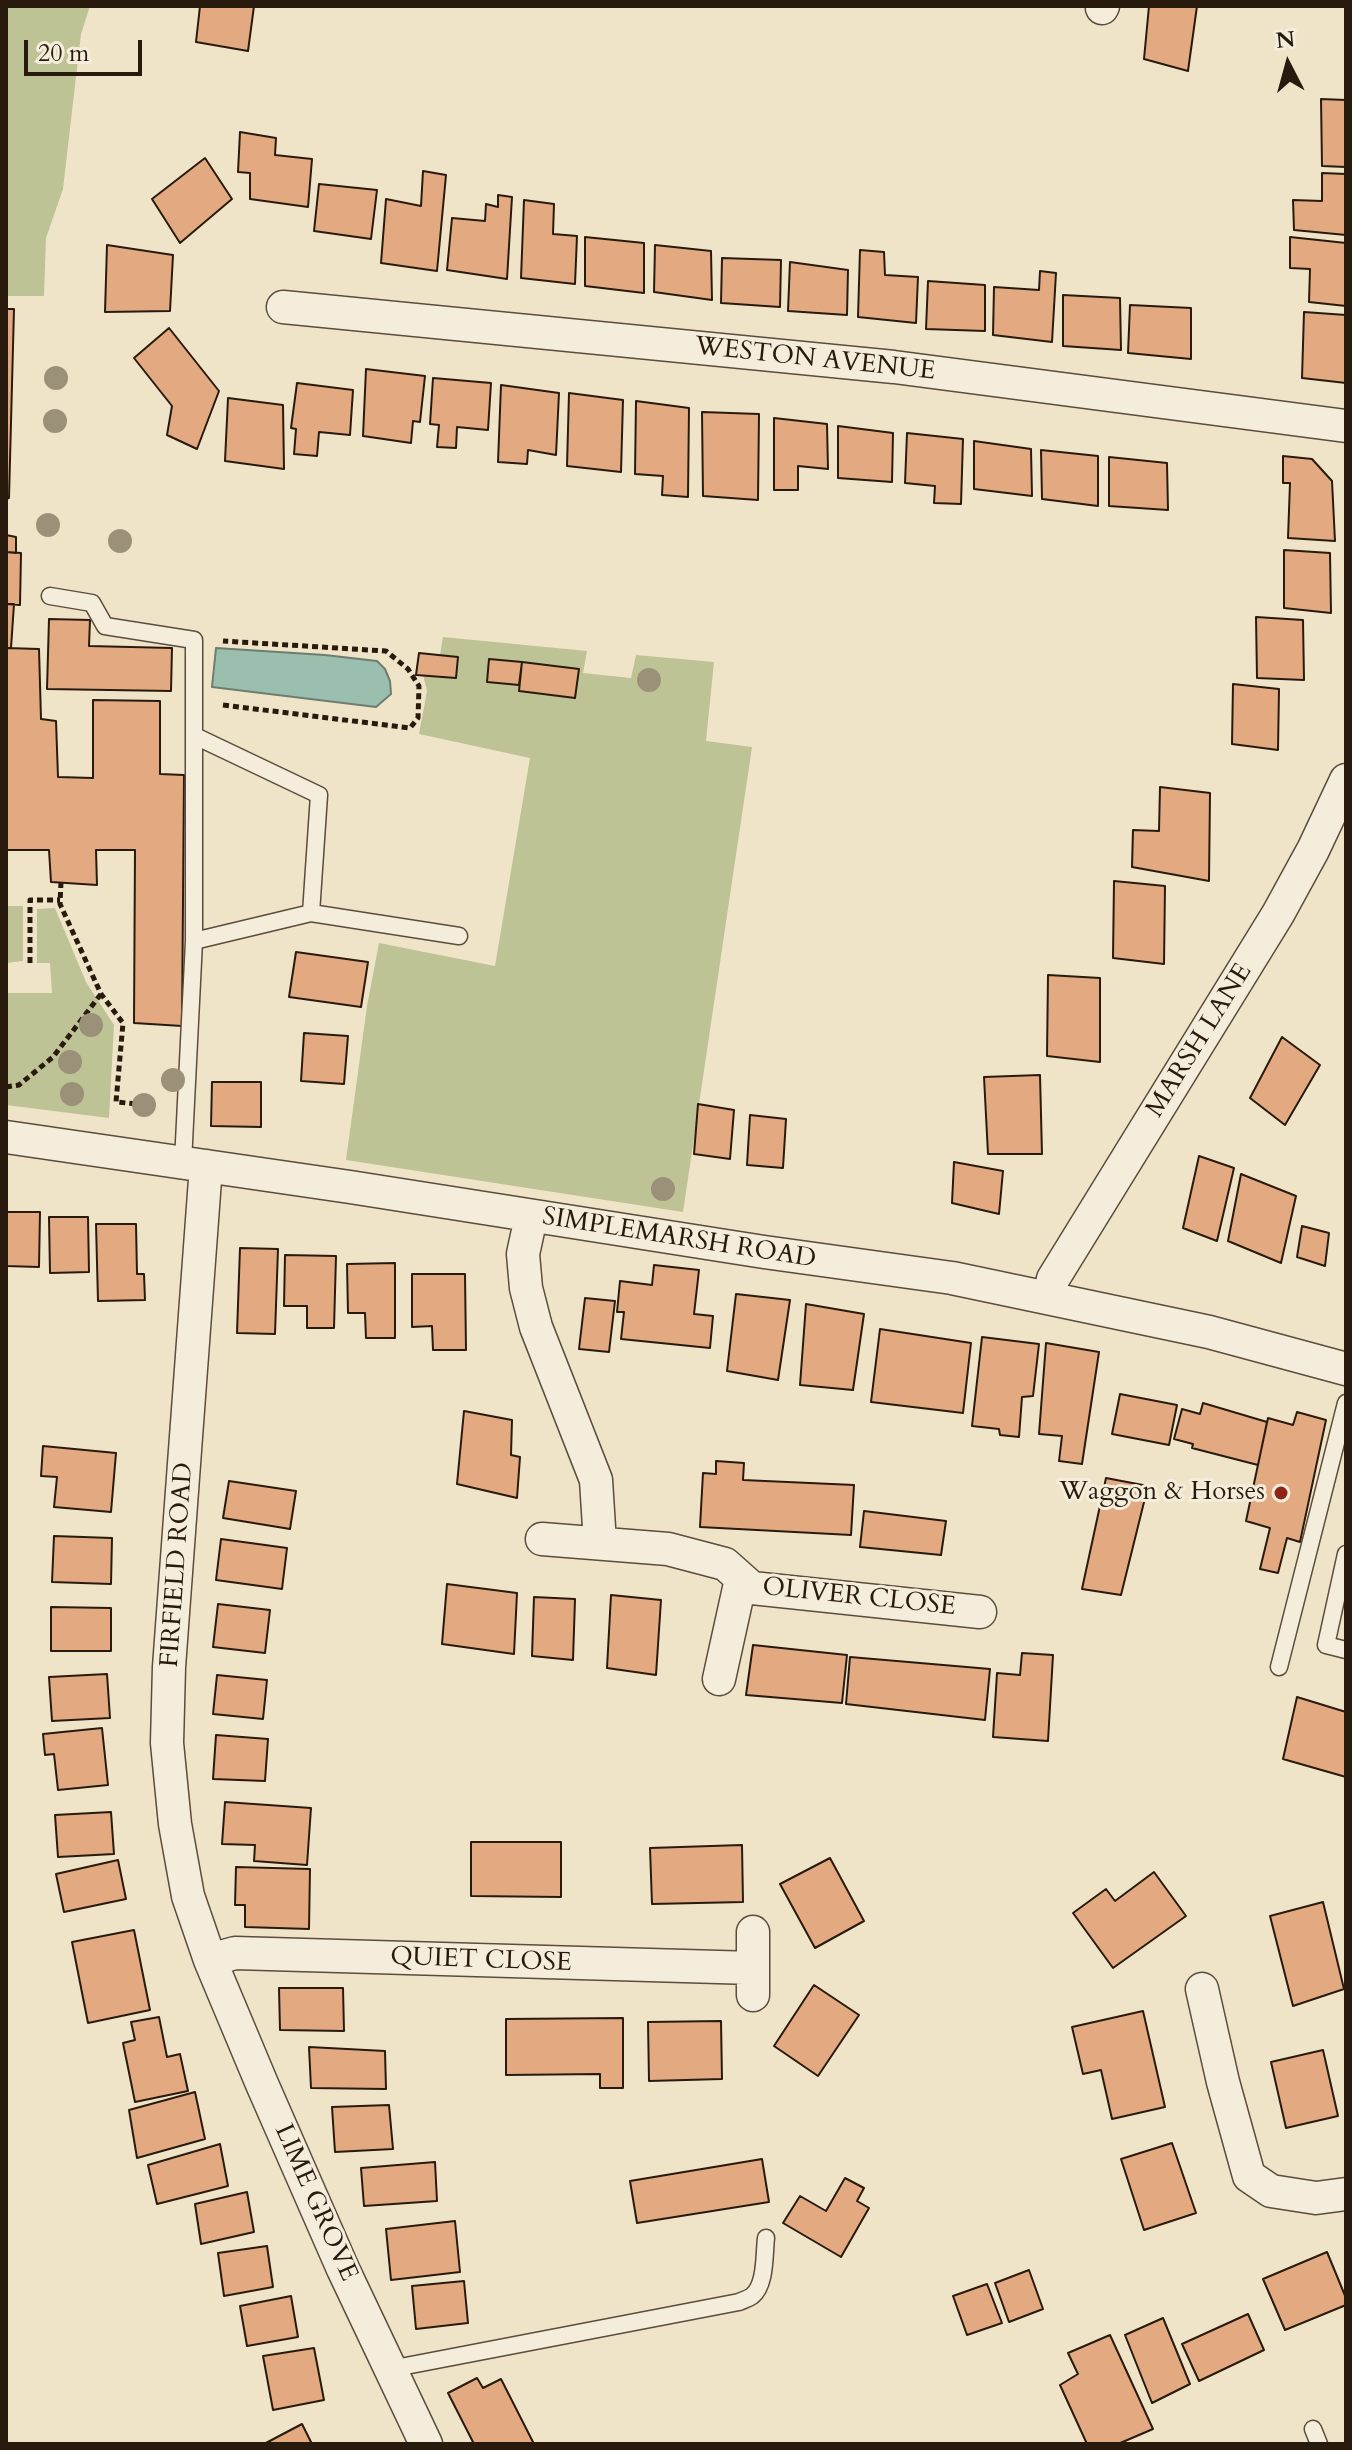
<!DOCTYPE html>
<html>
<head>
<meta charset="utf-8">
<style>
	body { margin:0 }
	#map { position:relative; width:1352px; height:2450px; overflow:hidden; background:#f0e4c8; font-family:Cardo,serif }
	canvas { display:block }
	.frame { position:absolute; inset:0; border:8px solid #291a0e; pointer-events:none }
	.north { position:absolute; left:1248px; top:24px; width:80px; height:80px; -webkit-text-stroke:6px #f5eddb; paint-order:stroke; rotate:354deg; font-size:22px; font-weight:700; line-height:32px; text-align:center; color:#291a0e }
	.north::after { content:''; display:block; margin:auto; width:28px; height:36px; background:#291a0e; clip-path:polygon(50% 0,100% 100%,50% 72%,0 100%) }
	.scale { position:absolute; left:24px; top:40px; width:118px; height:36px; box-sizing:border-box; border:4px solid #291a0e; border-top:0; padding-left:10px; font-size:24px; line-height:28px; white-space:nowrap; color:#291a0e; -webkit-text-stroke:6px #f5eddb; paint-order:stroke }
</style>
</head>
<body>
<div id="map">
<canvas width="1352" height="2450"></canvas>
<div class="frame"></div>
<div class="north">N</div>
<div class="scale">20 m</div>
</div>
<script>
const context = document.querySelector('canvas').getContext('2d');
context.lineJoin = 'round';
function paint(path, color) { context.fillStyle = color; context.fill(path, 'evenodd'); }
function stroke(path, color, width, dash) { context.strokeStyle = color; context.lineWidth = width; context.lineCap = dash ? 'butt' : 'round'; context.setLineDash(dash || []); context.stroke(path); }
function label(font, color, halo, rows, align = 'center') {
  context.font = font + ' Cardo,serif'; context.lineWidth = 6; context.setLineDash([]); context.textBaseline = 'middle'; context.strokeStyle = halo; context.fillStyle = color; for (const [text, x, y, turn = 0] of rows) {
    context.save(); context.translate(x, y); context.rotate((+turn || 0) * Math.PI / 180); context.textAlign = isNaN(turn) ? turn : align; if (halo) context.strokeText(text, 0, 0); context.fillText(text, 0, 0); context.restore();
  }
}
const green = new Path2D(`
	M6 6H90L81 34 63 189 46 238 44 296H6Z
	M443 637 587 651 583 673 631 678 636 655 714 662 706 741 752 747 683 1212 346 1160 367 1006 379 943 495 966 530 758 419 734 427 691 423 675 456 678 458 657 440 655Z
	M6 906H23V961L7 963 8 993H52L50 963H37V909L55 908 86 982 114 1025 109 1118 6 1105Z`);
const water = new Path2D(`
	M216 648 325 655 377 661 385 669 390 681 391 694 376 707 212 687Z`);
const building = new Path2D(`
	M200 6H254L248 51 196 42Z
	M1149 6H1197L1188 71 1144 59Z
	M1321 99 1346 100V167L1322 166Z
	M240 132 276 138 275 155 312 159 308 207 250 199V173L238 172Z
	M205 158 232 199 180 243 152 199Z
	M423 171 446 175 437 271 381 263 386 199 421 206Z
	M1322 173 1346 174V235L1294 230 1293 200 1322 201Z
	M319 184 377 190 371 239 314 231Z
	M498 195 512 197 507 279 447 270 452 218 485 221 486 204 498 207Z
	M524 200 554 204 553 234 577 236 575 284 521 278Z
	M585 237 644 243V293L585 286Z
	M1290 237 1346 243V306L1309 302 1310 269 1290 268Z
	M107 245 173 255 170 311 105 312Z
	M655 245 711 251 712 300 654 292Z
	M860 250 884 252 885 275 918 277 916 323 858 317Z
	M722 258 781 260 780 307 721 303Z
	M790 262 848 270 847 315 788 311Z
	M1040 271 1056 273 1052 342 993 335 994 287 1039 290Z
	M928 281 985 285V331L926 329Z
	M1063 295 1120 298 1121 350 1063 346Z
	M1130 305 1191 308V359L1128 353Z
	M6 309H14L9 498 6 499Z
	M1304 312 1346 315V383L1302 378Z
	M169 328 219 391 197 449 167 435 172 406 134 358Z
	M366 369 425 376 420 422 413 421 411 443 363 436Z
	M433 378 491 383 488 430 457 427 456 448 437 447 439 425 430 424Z
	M297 383 353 390 350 435 319 432 317 456 294 454 296 429 291 428Z
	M501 385 559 393 556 455 528 450 527 464 498 462Z
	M569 393 623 400 621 472 567 466Z
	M228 398 283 405 284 469 225 461Z
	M636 401 689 408 688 497 662 495 663 476 635 474Z
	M702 412 759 414 758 500 703 496Z
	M774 418 827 424 828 469 798 466V490H774Z
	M838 426 893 433 892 482 838 478Z
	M907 433 963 439 961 504 934 503 935 486 905 483Z
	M974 441 1031 449 1032 496 974 489Z
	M1041 450 1098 456V506L1042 499Z
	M1283 456 1312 459 1332 481 1335 541 1288 538 1290 483H1283Z
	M1109 457 1167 463 1168 510 1109 506Z
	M6 535 16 537V553L6 552Z
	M1284 550 1330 553 1331 613 1284 608Z
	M6 552 21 553 20 605 6 604Z
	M6 604H14L11 648H6Z
	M1256 617 1303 620 1304 680 1257 678Z
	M49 619 90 620 89 646 172 648 171 691 47 689Z
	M6 648 39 649 41 719 56 721 58 777 93 778V700L160 701V774L184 775 182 1026 134 1023 135 850H96L97 885 51 882 49 850H6Z
	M419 653 458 657 456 678 416 675Z
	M489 659 522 662 519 685 487 682Z
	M522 662 579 669 575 698 519 691Z
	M1233 684 1279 689 1278 750 1232 744Z
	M1160 787 1210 793 1209 881 1132 867 1133 830 1159 831Z
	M1114 881 1165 886 1164 964 1113 958Z
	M296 952 368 962 361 1007 289 997Z
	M1048 975 1100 978V1062L1047 1056Z
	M304 1033 348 1036 344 1084 301 1081Z
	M1282 1037 1320 1065 1285 1125 1250 1098Z
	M1040 1075 1042 1154H988L984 1077Z
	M212 1082H261V1127L211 1126Z
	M698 1104 734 1110 730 1159 694 1154Z
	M750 1115 786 1119 783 1168 747 1165Z
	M1199 1156 1234 1168 1217 1241 1183 1228Z
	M954 1162 1003 1171 999 1214 952 1203Z
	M1241 1174 1296 1196 1281 1263 1228 1241Z
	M6 1212H40L39 1267 6 1266Z
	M49 1217H88L89 1272 50 1273Z
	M96 1224H136L137 1274H144L145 1300 98 1301Z
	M1302 1226 1329 1233 1325 1266 1297 1257Z
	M240 1248 278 1249 275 1334 237 1333Z
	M285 1255 336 1256 334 1328H307V1306H284Z
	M395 1263V1338H366L365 1313H348L347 1264Z
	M654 1265 699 1270 694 1314 713 1316 710 1348 621 1339 624 1312H617L620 1281 652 1285Z
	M412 1274H465L466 1350H433L432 1326 412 1327Z
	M736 1294 790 1300 778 1380 727 1371Z
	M585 1298 615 1301 609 1352 579 1349Z
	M806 1304 864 1314 853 1390 800 1385Z
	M880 1329 971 1343 963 1413 871 1402Z
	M982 1337 1039 1344 1033 1396 1022 1397 1019 1437 1000 1435 999 1429 972 1426Z
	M1046 1343 1099 1352 1082 1464 1059 1461 1062 1436 1039 1434Z
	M1120 1394 1177 1405 1169 1445 1112 1434Z
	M1203 1403 1267 1422 1258 1465 1192 1448 1193 1444 1174 1439 1182 1409 1200 1414Z
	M464 1411 512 1420 511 1455 520 1457 517 1498 457 1484Z
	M1297 1412 1326 1420 1300 1542 1287 1538 1278 1573 1260 1569 1270 1528 1246 1521 1268 1418 1293 1425Z
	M43 1446 116 1453 111 1512 54 1507 57 1477 41 1476Z
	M716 1461 744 1463 743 1480 854 1485 851 1535 700 1527 703 1473 716 1474Z
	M1106 1478 1148 1486 1121 1595 1082 1589Z
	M229 1481 296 1491 290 1529 223 1518Z
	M864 1511 946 1521 941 1555 860 1547Z
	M54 1536 112 1538 111 1584 52 1582Z
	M221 1539 287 1548 282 1589 216 1580Z
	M447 1584 517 1593 514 1654 442 1644Z
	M611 1595 661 1600 656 1675 607 1668Z
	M534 1597 575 1599 573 1660 532 1656Z
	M218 1604 270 1610 265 1653 213 1647Z
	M51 1607 111 1608V1651H51Z
	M753 1645 847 1655 842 1703 746 1695Z
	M1022 1653 1053 1655 1048 1741 993 1737 997 1673 1020 1675Z
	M850 1657 990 1669 985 1720 846 1704Z
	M107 1674 110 1718 52 1721 49 1677Z
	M217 1675 267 1680 263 1719 213 1714Z
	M1297 1697 1346 1712V1777L1283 1759Z
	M102 1728 108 1785 58 1790 54 1754 45 1755 43 1734Z
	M216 1735 268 1739 265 1781 213 1779Z
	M225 1802 311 1808 307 1865 254 1861 255 1845 222 1844Z
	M111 1812 114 1854 58 1857 55 1815Z
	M471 1842H561V1897L471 1896Z
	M742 1845 743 1902 652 1904 650 1848Z
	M830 1858 864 1921 815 1948 780 1884Z
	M118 1860 126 1899 64 1912 56 1874Z
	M236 1867 310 1869 309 1929 245 1927V1905H235Z
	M1154 1872 1186 1916 1113 1968 1073 1913 1106 1889 1115 1901Z
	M1323 1902 1344 1989 1293 2006 1270 1916Z
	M134 1930 150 2010 88 2023 72 1942Z
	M814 1985 859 2015 818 2076 774 2046Z
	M279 1988H343L344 2031 280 2030Z
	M1143 2011 1165 2107 1112 2119 1101 2070 1083 2074 1072 2027Z
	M159 2017 167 2057 180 2054 188 2091 135 2102 123 2043 135 2040 131 2022Z
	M623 2018V2088H600V2074L506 2075V2019Z
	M721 2021 722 2079 649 2081 648 2022Z
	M309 2047 385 2051 386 2089 311 2088Z
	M1323 2050 1338 2116 1286 2128 1271 2062Z
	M195 2092 205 2139 137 2158 129 2110Z
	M389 2105 393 2149 335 2152 332 2107Z
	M1172 2143 1196 2213 1144 2230 1121 2159Z
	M220 2144 228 2186 157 2204 148 2165Z
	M762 2159 769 2202 637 2223 630 2181Z
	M435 2162 437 2201 364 2206 361 2168Z
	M845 2178 864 2188 857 2201 869 2208 841 2257 783 2223 800 2196 826 2211Z
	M247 2192 254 2232 201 2244 195 2204Z
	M455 2221 460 2272 391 2280 386 2229Z
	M267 2246 273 2287 224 2296 218 2253Z
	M1327 2252 1346 2298V2305L1285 2330 1263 2279Z
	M1029 2270 1043 2309 1009 2322 995 2283Z
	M464 2281 468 2323 416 2329 412 2286Z
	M987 2284 1002 2323 967 2335 953 2296Z
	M291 2296 298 2337 247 2346 240 2306Z
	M1248 2314 1264 2350 1199 2381 1182 2344Z
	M1163 2318 1190 2384 1152 2403 1125 2335Z
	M1110 2335 1153 2429 1118 2444H1087L1060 2385 1078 2374 1068 2353Z
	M314 2348 324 2400 273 2410 263 2356Z
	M477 2378 483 2388 501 2379 534 2444H474L448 2393Z
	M302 2424 312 2444H264Z`);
const path = new Path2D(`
	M223 705 410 728 418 718 419 686 408 669 386 651 223 641
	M61 882 60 904 101 994 123 1023 116 1102 159 1106
	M30 963V900H60
	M6 1087 19 1085 53 1057 101 994`);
const lane = new Path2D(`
	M50 596 92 603 105 626 194 640V941L183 1162
	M311 913 459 936
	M194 941 311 913 319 795 195 736
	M1346 1554 1326 1645 1346 1650
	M1279 1667 1346 1403
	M390 2369 739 2302C743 2300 748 2299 752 2296 766 2285 764 2255 766 2238
	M1313 2429 1319 2444`);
const street = new Path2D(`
	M1102 8 1103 6
	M283 307 894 367 1346 426
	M6 1137 350 1187 764 1252 952 1278 1209 1332 1346 1369
	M206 1166 169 1667 167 1743 175 1824 188 1896 210 1960 262 2084 343 2269 426 2444
	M531 1217 523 1254 526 1288 536 1327 596 1480 600 1543
	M1049 1297 1053 1279 1278 914 1313 850 1346 780
	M542 1539 668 1549 725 1564 752 1588 980 1612
	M719 1679 741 1579
	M210 1960 235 1953 753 1968
	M1202 1989 1223 2082 1249 2176 1271 2191 1316 2198 1346 2194
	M753 1995V1932`);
const trees = [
	[56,378],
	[55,421],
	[48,525],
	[120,541],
	[649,680],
	[91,1025],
	[70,1062],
	[173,1080],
	[72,1094],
	[144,1105],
	[663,1189]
];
const markers = [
	[1281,1493,8,"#8f2418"]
];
const streetNames = [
	["WESTON AVENUE",815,360,6],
	["MARSH LANE",1200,1041,-58],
	["SIMPLEMARSH ROAD",679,1239,9],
	["FIRFIELD ROAD",178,1565,-86],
	["OLIVER CLOSE",859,1598,6],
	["QUIET CLOSE",481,1961,2],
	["LIME GROVE",315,2203,66]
];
const poiNames = [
	["Waggon & Horses",1265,1493]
];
paint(green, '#bdc394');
paint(water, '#9bbfaf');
stroke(water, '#6d7d6f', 2);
paint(building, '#e3aa82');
stroke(building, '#291a0e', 2);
stroke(lane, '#5b4c3c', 19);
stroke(street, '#5b4c3c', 35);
stroke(path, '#291a0e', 5, [6, 4]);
stroke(lane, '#f5eddb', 16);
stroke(street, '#f5eddb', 32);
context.fillStyle = '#9b9178';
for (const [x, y] of trees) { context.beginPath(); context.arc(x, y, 12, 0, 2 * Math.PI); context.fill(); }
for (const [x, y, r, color] of markers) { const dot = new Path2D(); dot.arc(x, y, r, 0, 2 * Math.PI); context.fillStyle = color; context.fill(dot); stroke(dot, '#f5eddb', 3); }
label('26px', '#291a0e', '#f5eddb', streetNames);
label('26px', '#291a0e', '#f5eddb', poiNames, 'right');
</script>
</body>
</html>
